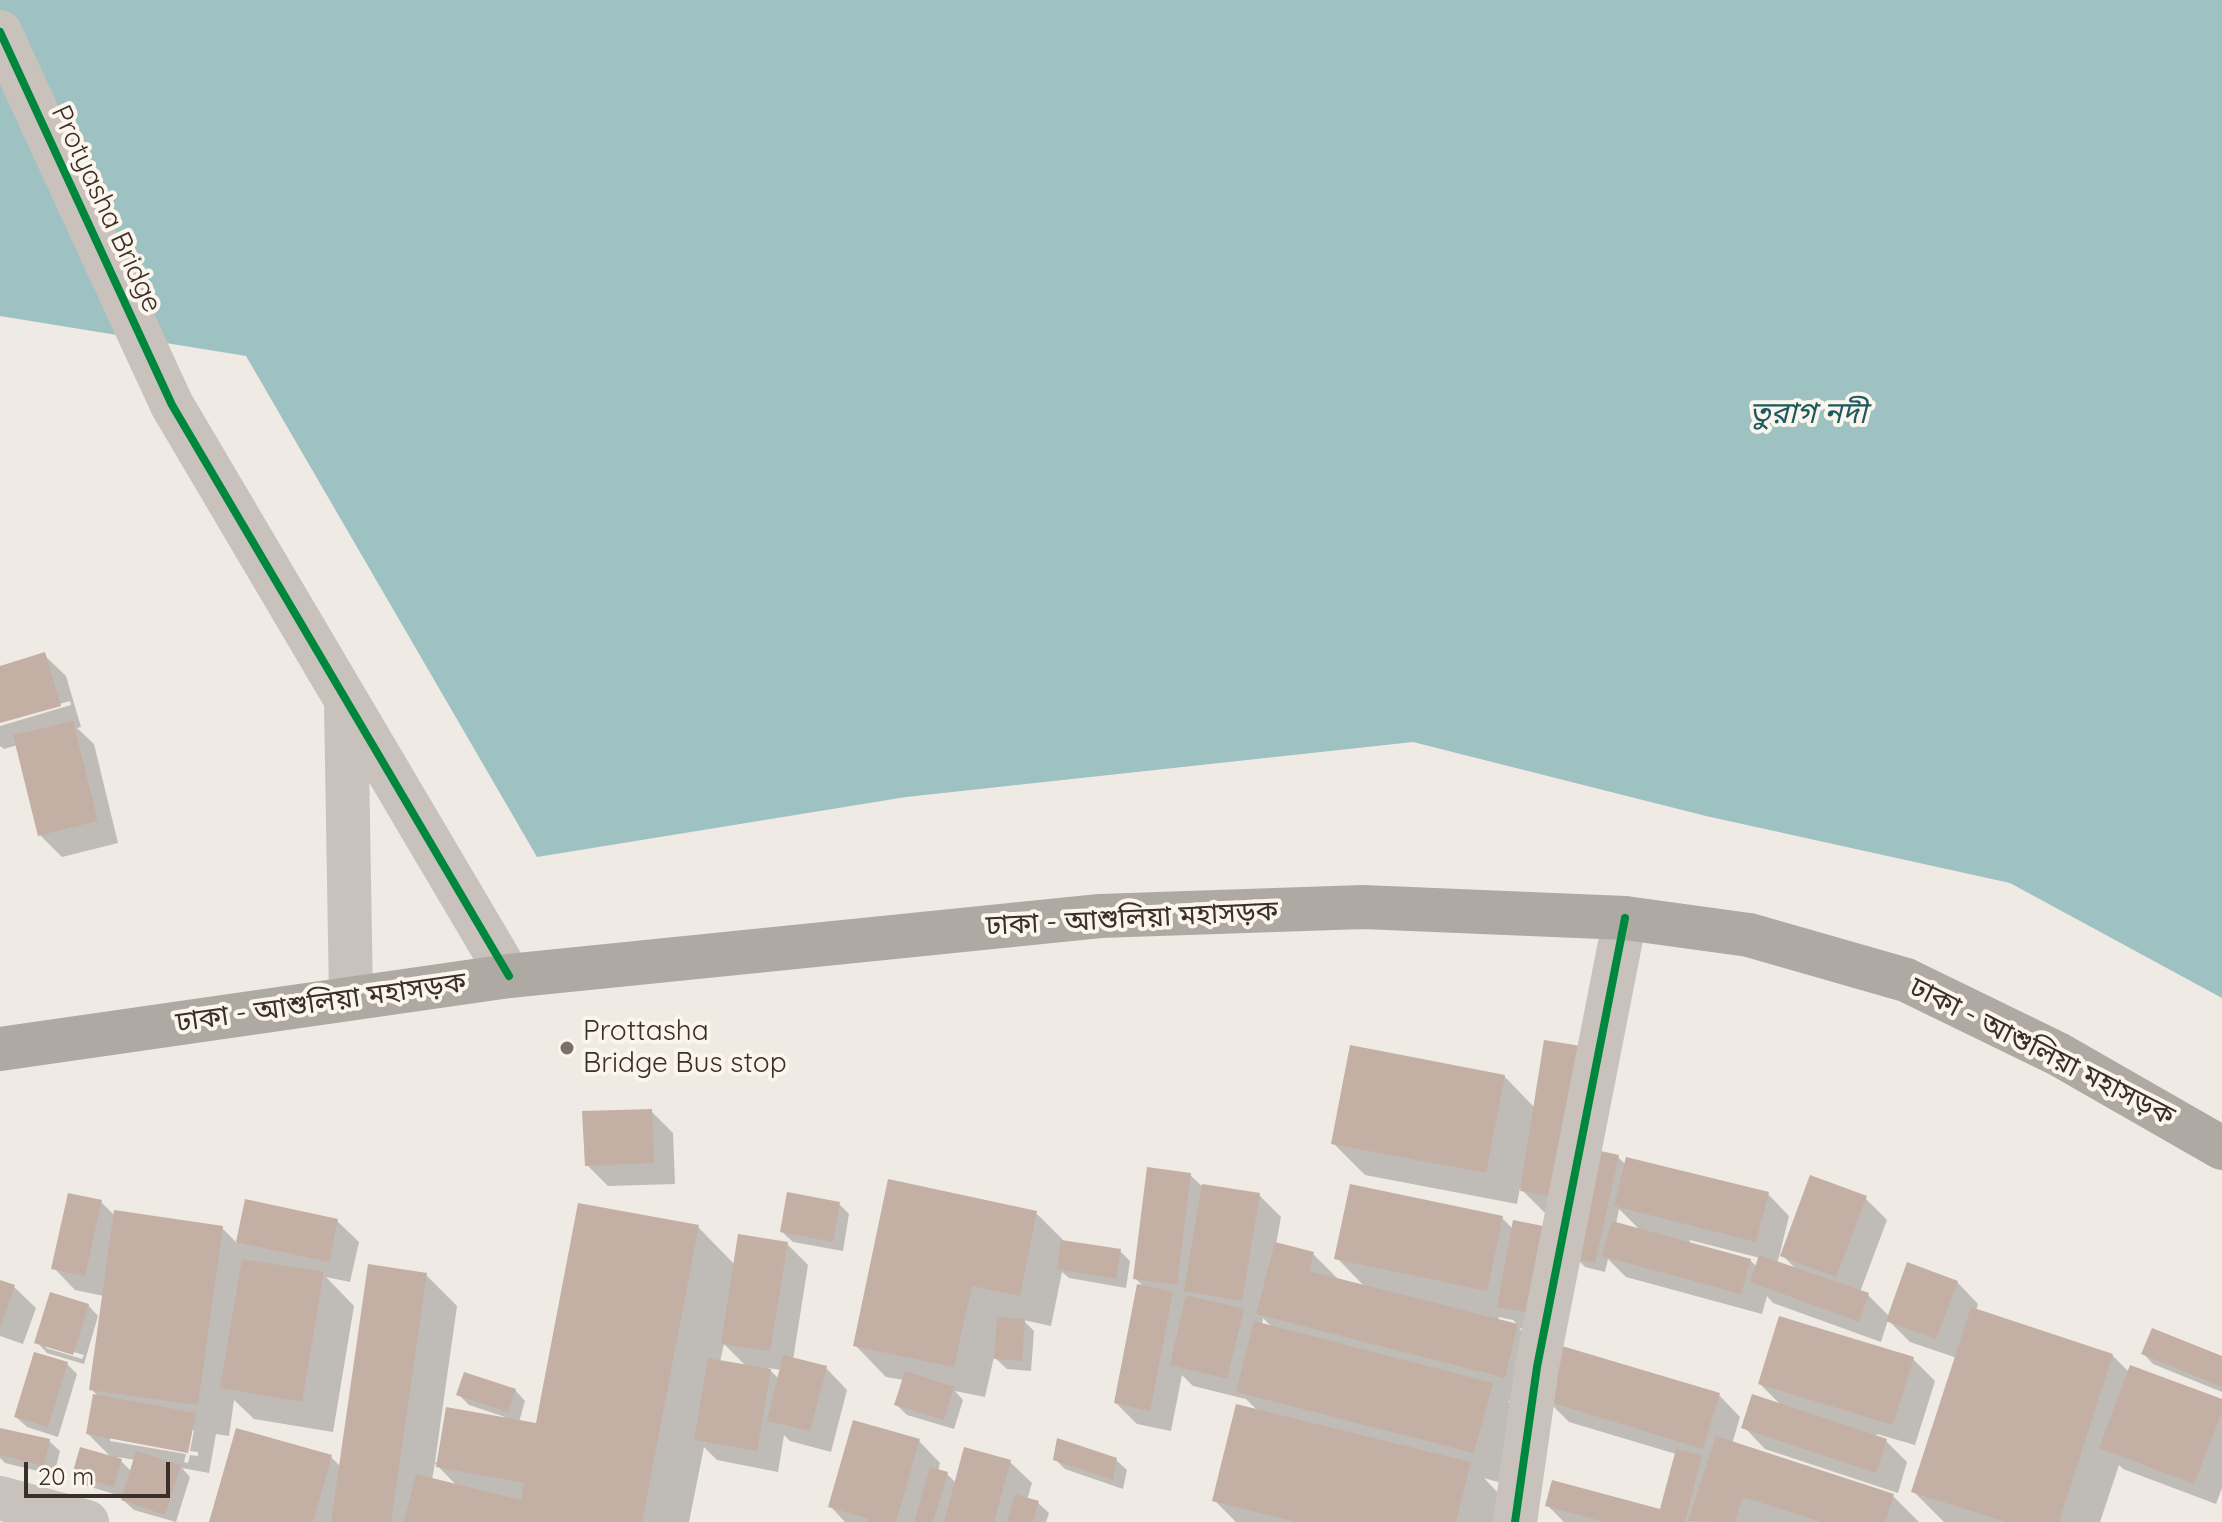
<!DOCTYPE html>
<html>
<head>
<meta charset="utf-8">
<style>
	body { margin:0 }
	#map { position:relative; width:2222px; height:1522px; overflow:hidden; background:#efeae4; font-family:Quicksand,sans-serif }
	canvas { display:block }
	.scale { position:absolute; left:24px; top:1462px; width:146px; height:36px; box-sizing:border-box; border:4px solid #3b2f29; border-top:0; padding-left:10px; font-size:24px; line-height:28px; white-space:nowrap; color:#3b2f29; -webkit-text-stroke:6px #fbf5ec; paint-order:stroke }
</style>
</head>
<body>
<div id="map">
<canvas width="2222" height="1522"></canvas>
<div class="scale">20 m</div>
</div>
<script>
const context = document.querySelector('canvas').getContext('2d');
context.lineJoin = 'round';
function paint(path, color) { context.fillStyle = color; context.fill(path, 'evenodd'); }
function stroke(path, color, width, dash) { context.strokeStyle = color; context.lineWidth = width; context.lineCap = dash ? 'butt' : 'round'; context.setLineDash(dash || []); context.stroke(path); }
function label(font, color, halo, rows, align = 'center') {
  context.font = font + ' Quicksand,"Noto Sans Bengali",sans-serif'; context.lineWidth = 8; context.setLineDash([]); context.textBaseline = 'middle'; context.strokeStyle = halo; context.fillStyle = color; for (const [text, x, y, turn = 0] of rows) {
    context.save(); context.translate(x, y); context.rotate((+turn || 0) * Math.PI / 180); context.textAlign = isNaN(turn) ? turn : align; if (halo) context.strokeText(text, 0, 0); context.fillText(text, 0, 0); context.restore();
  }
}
const water = new Path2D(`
	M0 0H2222V998L2010 883 1706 816 1413 742 906 797 537 857 246 356 0 316Z`);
const shadow = new Path2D(`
	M44 655 66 676 81 727 77 728 94 744 118 843 62 857 40 835 18 745 4 749 0 746V726L71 705 70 701 0 721V668Z
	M1504 1076 1535 1108 1595 1152 1618 1157 1626 1165 1768 1194 1789 1216 1780 1253 1782 1254 1865 1198 1887 1220 1860 1292 1868 1295 1890 1317 1957 1282 1978 1304 1976 1311 2112 1355 2129 1372 2222 1402V1488L2216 1504 2123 1469 2119 1465 2100 1522H1944L1913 1491 1957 1358 1910 1342 1888 1320 1881 1342 1773 1303 1767 1296 1762 1314 1626 1277 1608 1259 1605 1272 1585 1267 1573 1255 1558 1335 1519 1328 1549 1357 1536 1408 1508 1401 1523 1417 1505 1484 1484 1478 1501 1496 1495 1522H1236L1214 1500 1258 1411 1246 1399 1193 1386 1182 1375 1171 1431 1137 1424 1116 1403 1145 1288 1135 1278 1190 1175 1204 1188 1259 1195 1281 1217 1276 1244 1313 1254 1340 1281 1365 1287 1337 1258 1502 1218 1513 1229 1552 1230 1583 1219 1544 1212 1520 1188 1517 1204 1365 1175 1333 1143ZM1619 1209 1641 1231 1616 1224ZM1690 1240 1760 1258 1757 1267 1750 1260 1689 1244ZM1780 1253 1797 1270 1777 1263ZM1499 1317 1513 1320 1519 1326 1498 1321ZM1263 1318 1273 1328 1262 1325Z
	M651 1111 673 1133 675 1184 608 1186 587 1165Z
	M101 1202 115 1216 222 1228 237 1243 246 1202 337 1221 359 1242 350 1282 326 1277 354 1306 333 1432 254 1419 234 1400 229 1436 216 1434 209 1473 182 1468 190 1477 176 1522 134 1510 123 1500 124 1497 84 1485 74 1475 112 1458 88 1434 96 1394 91 1389 104 1296 75 1290 54 1268ZM194 1430 190 1451 198 1452V1456L190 1455 188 1463 184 1462 186 1454 110 1441V1437ZM117 1457 136 1460 132 1472Z
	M839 1204 849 1214 843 1251 793 1242 782 1232Z
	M1036 1213 1066 1243 1120 1251 1130 1261 1126 1288 1069 1278 1062 1272 1051 1326 1023 1320 1034 1331 1031 1371 1007 1369 994 1357 985 1397 955 1391 963 1400 954 1429 907 1415 896 1404 904 1380 886 1377 855 1345Z
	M698 1227 735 1265 787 1244 808 1265 793 1360 826 1368 847 1390 831 1452 790 1441 784 1435 778 1472 717 1460 704 1447 689 1522H211L331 1457 341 1467 426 1275 457 1306 435 1462 438 1463 504 1419 505 1417 469 1405 459 1395 515 1390 525 1401 519 1422 537 1425ZM724 1344 746 1366 720 1362ZM768 1368 781 1370 779 1379ZM435 1463 458 1487 432 1480Z
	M0 1282 14 1287 36 1308 23 1344 0 1336Z
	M88 1305 98 1316 84 1364 47 1353 37 1342ZM46 1344 84 1355 82 1359 46 1348Z
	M2143 1353 2222 1359V1392L2153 1364Z
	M1913 1359 1935 1381 1915 1445 1877 1434 1876 1437 1886 1441 1907 1462 1898 1493 1765 1449 1744 1427 1783 1407 1760 1384Z
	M67 1364 77 1374 58 1437 27 1427 16 1417Z
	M1719 1395 1740 1417 1732 1444 1893 1496 1919 1522H1564L1547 1505 1661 1511 1676 1454 1569 1422 1548 1401Z
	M0 1430 49 1441 60 1451 54 1475 5 1463 0 1458Z
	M919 1441 940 1463 938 1471 947 1474 956 1483 1010 1462 1032 1483 1027 1500 1038 1503 1049 1513 1046 1522H845L830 1506Z
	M1055 1459 1116 1460 1127 1470 1123 1489 1065 1469Z`);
const building = new Path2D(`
	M45 652 61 706 0 723V666Z
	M73 721 98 821 38 836 13 735Z
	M1544 1040 1587 1047 1563 1198 1520 1191Z
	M1350 1045 1505 1075 1486 1173 1331 1144Z
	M652 1109 654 1163 585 1166 582 1111Z
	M1596 1150 1619 1155 1595 1263 1573 1258Z
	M1626 1157 1769 1192 1756 1242 1614 1206Z
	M1147 1167 1191 1173 1177 1285 1133 1279Z
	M1810 1175 1867 1196 1836 1277 1780 1256Z
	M888 1179 1037 1211 1020 1296 972 1286 954 1367 853 1346Z
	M1202 1184 1260 1193 1242 1301 1184 1291Z
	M1350 1184 1503 1216 1487 1291 1334 1259Z
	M787 1192 840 1202 833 1242 780 1232Z
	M68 1193 102 1200 85 1276 51 1269Z
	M245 1199 338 1219 329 1262 236 1242Z
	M578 1203 699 1225 642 1522H404L416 1474 521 1500 524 1483 436 1467 446 1407 536 1423Z
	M114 1210 223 1226 198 1405 89 1390Z
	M1513 1220 1553 1228 1537 1314 1497 1307Z
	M1612 1221 1751 1259 1741 1294 1602 1256Z
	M738 1234 788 1242 770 1351 721 1344Z
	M1061 1240 1121 1249 1116 1279 1057 1269Z
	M1275 1242 1314 1252 1309 1271 1518 1324 1505 1378 1256 1314Z
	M1759 1255 1869 1293 1859 1322 1750 1282Z
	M242 1259 324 1272 302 1402 220 1388Z
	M1907 1262 1958 1281 1936 1339 1886 1321Z
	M368 1264 427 1273 391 1522H331Z
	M0 1280 15 1285 0 1328Z
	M1137 1284 1173 1292 1150 1411 1114 1403Z
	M50 1292 89 1304 73 1355 34 1343Z
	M1186 1295 1244 1309 1227 1379 1170 1365Z
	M1971 1307 2113 1354 2059 1522H2006L1911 1492Z
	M1779 1316 1914 1357 1893 1425 1758 1384Z
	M997 1317 1025 1319 1022 1361 994 1359Z
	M1254 1321 1493 1383 1474 1453 1236 1392Z
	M2152 1328 2222 1356V1387L2141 1354Z
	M1562 1346 1720 1393 1703 1449 1546 1401Z
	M34 1352 68 1362 48 1427 14 1417Z
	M783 1355 827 1366 810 1431 767 1421Z
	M708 1358 771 1369 757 1451 694 1440Z
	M2130 1365 2222 1399V1412L2194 1484 2099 1448Z
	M905 1371 954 1387 944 1420 894 1405Z
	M464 1372 516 1389 508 1412 456 1395Z
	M93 1394 196 1413 188 1453 86 1434Z
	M1752 1394 1887 1439 1876 1473 1741 1428Z
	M1236 1404 1471 1462 1456 1522H1297L1212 1501Z
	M853 1420 920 1439 896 1522H868L869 1519 828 1507Z
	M0 1428 50 1439 44 1466 0 1455Z
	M236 1428 332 1455 313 1522H209Z
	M1716 1436 1894 1494 1885 1522H1821L1743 1497 1735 1522 1688 1521Z
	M1057 1438 1117 1458 1113 1480 1053 1460Z
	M80 1447 122 1459 114 1487 72 1475Z
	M964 1447 1011 1460 994 1522H944Z
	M1676 1449 1702 1455 1685 1522H1605L1545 1506 1552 1480 1660 1509Z
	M136 1451 181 1465 165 1515 121 1500Z
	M930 1467 948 1472 933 1522H914Z
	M1015 1494 1039 1501 1033 1522H1007Z`);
const minor = new Path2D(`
	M0 32 172 405 509 976
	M346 702 351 998
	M0 1498 87 1522
	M1515 1522 1537 1367 1625 918`);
const highway = new Path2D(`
	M0 1049 509 976 1100 916 1363 907 1625 918 1749 935 1906 980 2058 1054 2222 1148`);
const cycleway = new Path2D(`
	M0 32 172 405 509 976
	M1515 1522 1537 1367 1625 918`);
const markers = [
	[567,1048,8,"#7a706a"]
];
const streetNames = [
	["Protyasha Bridge",106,209,65],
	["ঢাকা - আশুলিয়া মহাসড়ক",1132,919,-3],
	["ঢাকা - আশুলিয়া মহাসড়ক",321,1003,-8],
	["ঢাকা - আশুলিয়া মহাসড়ক",2042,1052,27]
];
const poiNames = [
	["Prottasha",583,1032],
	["Bridge Bus stop",583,1064]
];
const waterNames = [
	["তুরাগ নদী",1808,414]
];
paint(water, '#9ec1c2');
paint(shadow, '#0003');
paint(building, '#c4afa4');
stroke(minor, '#c9c2bc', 44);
stroke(highway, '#aea9a3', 44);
stroke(cycleway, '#00873e', 8);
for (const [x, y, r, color] of markers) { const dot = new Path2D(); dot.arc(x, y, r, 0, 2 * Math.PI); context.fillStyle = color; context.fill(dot); stroke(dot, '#fbf5ec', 3); }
label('28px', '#3b2f29', '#fbf5ec', streetNames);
label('28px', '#3b2f29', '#fbf5ec', poiNames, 'left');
label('italic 30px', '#1b5960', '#fbf5ec', waterNames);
</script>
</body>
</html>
